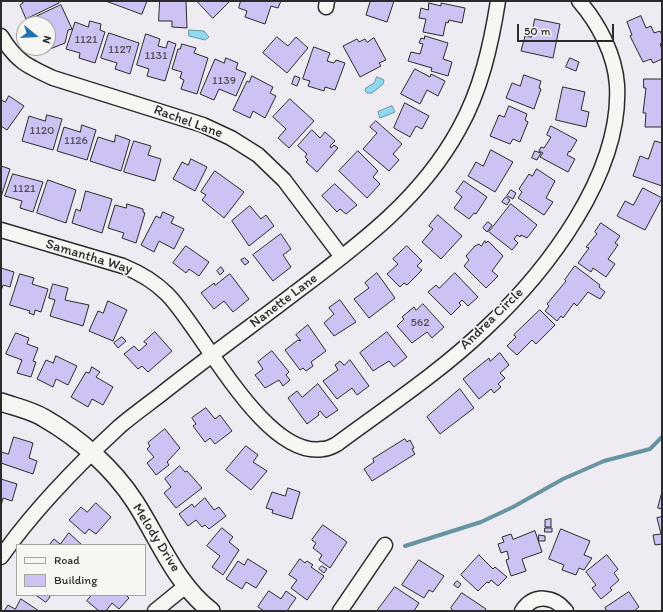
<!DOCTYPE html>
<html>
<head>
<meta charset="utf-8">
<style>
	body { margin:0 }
	#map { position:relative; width:663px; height:612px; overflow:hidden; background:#eeecf2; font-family:Itim,sans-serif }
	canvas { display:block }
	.frame { position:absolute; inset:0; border:2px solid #2b2b2b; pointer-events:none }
	.legend { position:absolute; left:16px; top:544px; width:130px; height:52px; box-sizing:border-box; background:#f6f6f2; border:1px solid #a5a5a2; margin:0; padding:5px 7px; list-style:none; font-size:12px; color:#2b2b2b }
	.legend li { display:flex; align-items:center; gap:8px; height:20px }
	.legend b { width:20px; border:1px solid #a5a5a2 }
	.north { position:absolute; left:16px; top:16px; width:40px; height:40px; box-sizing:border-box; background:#f6f6f2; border:1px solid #a5a5a2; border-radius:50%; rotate:108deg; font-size:11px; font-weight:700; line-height:16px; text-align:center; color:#2b2b2b }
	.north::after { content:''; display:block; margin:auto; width:14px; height:18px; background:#1f6fb2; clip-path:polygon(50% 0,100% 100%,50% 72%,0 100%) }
	.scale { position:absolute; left:517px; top:24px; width:97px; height:18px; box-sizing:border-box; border:2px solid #2b2b2b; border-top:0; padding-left:5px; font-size:12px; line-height:14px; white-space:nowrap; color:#2b2b2b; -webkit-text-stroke:3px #f6f6f2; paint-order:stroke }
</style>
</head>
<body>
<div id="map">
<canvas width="663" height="612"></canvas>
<div class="frame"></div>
<ul class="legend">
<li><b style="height:5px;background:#f6f6f2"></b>Road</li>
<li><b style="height:11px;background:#cec2f4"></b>Building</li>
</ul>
<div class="north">N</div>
<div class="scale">50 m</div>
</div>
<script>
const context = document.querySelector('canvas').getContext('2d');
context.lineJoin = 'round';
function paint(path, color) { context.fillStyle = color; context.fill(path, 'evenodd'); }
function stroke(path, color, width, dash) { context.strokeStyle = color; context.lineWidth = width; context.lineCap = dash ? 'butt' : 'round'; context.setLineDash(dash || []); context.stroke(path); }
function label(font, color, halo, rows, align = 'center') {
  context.font = font + ' Itim,sans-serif'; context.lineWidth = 3.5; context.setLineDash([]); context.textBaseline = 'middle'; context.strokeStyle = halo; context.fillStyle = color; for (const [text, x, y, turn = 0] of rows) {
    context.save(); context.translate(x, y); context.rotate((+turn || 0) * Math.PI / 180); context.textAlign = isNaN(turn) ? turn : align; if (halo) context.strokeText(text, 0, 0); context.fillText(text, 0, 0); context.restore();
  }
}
const water = new Path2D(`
	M189 30 204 31 209 37 205 40 189 36Z
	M377 77 384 80 383 84 372 93H367L365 91 366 88 374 83Z
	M392 106 395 112 380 118 378 112Z`);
const stream = new Path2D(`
	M405 546 481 522 513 507 563 479 604 461 650 449 662 437`);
const building = new Path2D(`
	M21 1H58L59 3 26 19 20 5 23 3Z
	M106 1H147L142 14Z
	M160 1H186L187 28 172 27V21H159Z
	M197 1H230L213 18Z
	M241 1H281L278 8 271 6 265 24 245 17 247 11 239 8Z
	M367 1H394L387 22 366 15 370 2Z
	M429 3 441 6V3L465 8 462 23 449 20 448 23 446 22 443 36 423 32 426 19 419 18 421 8 428 10Z
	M61 5 72 29 68 30 65 43 50 49 48 44V24H29L27 21Z
	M641 16 646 28 651 26 654 33 660 31 662 35V43L660 44 662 49V59L653 63 651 59 643 62 630 36 632 35 627 22Z
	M535 19 560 24 553 58 521 51 525 36 531 37Z
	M90 21 101 24 100 30 105 32 95 63 79 58 80 53 66 49 75 22 88 27Z
	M109 33 139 43 130 74 115 69 117 63 101 58Z
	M146 34 160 39 158 46 166 48 168 41 176 44 165 81 147 76 149 69 137 65Z
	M425 36 448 43 443 59 452 62 448 76 431 71 432 68 408 61 411 52 420 54 423 44 419 43 421 38 424 39Z
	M277 37 288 46 296 37 308 48 287 73 263 53Z
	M374 38 386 60 379 63 381 66 360 77 343 46 357 39 359 42 365 39 367 42Z
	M182 44 196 48 194 53 208 58 197 94 181 89 184 80 180 78 182 72 172 69 178 49H180Z
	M314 47 330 53 327 61 334 63 336 60 345 63 335 90 325 87 324 91 308 86 310 81 303 79Z
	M226 58 238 63 236 69 246 73 236 96 219 89 214 100 200 94 215 59 224 63Z
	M570 58 579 62 576 71 566 67Z
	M415 69 430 77 431 74 445 81 438 96 427 90 420 104 401 94Z
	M524 75 541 81 539 88 541 89 534 109 506 98 512 83 520 86Z
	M252 76 273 87 270 93 276 96 265 118 253 111 250 118 233 110 247 81 249 82Z
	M295 76 300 78 297 86 292 84Z
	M644 79H662V127H645L646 113H643L646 88H644Z
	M563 87 585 92 581 110 589 112 586 127 556 120Z
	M9 96 24 106 7 130 1 126V100L5 102Z
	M290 99 314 121 289 148 278 138 286 129 273 117Z
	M405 103 429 116 422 129 416 126 410 137 394 128Z
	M509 106 527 114 525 120 528 122 520 142 513 139 510 144 490 136 499 115 504 117Z
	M47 115 62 119 53 150 22 141 29 116 45 121Z
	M376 121 402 144 393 154 399 160 389 171 363 149 377 133 370 127Z
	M82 125 96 130 87 160 57 151 64 127 80 132Z
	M551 126 577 140 570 152 569 151 567 155 575 159 568 172 540 157 543 153 539 151 541 147 544 148 551 137 547 135Z
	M312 130 320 138 325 132 335 141 330 146 331 148 334 145 338 148 317 172 306 162 308 160 305 157 307 154 298 146Z
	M116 135 130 140 121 171 90 161 98 137 114 142Z
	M134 141 151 146 148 155 161 159 155 181 124 172Z
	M655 141 662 143V186L633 176 640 156 648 159Z
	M491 150 513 162 495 192 468 176 476 162 483 166Z
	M358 151 378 171 373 177 380 184 367 198 339 171Z
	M535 151 541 153 537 160 532 158Z
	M191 159 207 167 195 191 173 179 182 162 188 165Z
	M1 166 10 169 1 197Z
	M537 169 555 181 546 198 553 202 544 215 518 198 522 192 519 189 529 174 532 176Z
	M215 171 244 192 224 218 202 200 206 195 201 192Z
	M13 174 43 182 33 212 20 208 22 201 5 196Z
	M48 180 76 190 66 223 37 213Z
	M464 181 487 197 476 214 474 213 469 219 454 208 462 197 456 192Z
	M335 184 357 205 346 214 340 209 337 212 322 196Z
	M643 188 662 198 645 230 617 216 625 201 633 205Z
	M511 190 516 193 513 199 507 196Z
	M86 191 112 199 102 233 72 223 76 209 80 211Z
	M506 197 510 200 507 205 502 202Z
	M127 204 143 209V212L145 213 136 243 122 238 124 233 108 228 115 205 126 208Z
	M511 204 537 225 527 238 521 235 520 237 517 235 514 239 518 243 512 250 489 232Z
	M250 206 261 219 266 215 274 226 249 246 232 221Z
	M163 212 174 217 171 223 184 229 174 249 159 241 154 252 141 245 156 216 160 218Z
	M438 215 462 236 441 259 422 242 433 229 429 226Z
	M488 222 492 225 487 232 483 228Z
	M601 223 620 236 615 243 618 245 608 259 615 264 606 277 593 268 591 272 578 263 589 248 586 247 597 234 595 232Z
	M281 234 291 249 283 255 291 267 273 281 253 255Z
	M485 241 486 243 488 241 503 256 492 271 498 276 486 288 464 266 469 260 466 256 475 246 479 244 481 246Z
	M186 246 209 262 199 276 189 269 186 273 173 263Z
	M407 246 422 261 417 266 422 270 407 285 404 283 400 287 387 274 398 264 393 259Z
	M245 258 249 262 245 265 241 260Z
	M575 266 600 285 599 287 605 292 600 299 588 292 577 306 574 303 563 318 561 316 557 321 545 311 549 306 547 304 566 281 565 280Z
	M221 267 224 271 220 275 217 271Z
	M1 268 14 272 10 287 3 285 1 291Z
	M377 273 395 298 369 318 354 299 369 288 365 283Z
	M455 273 478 297 468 306 462 300 459 303 461 305 451 315 428 292 436 285 439 288Z
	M20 274 34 278 32 284 48 289 41 312 35 310 34 315 29 313 30 311 10 305Z
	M230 274 249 299 233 312 224 301 214 309 201 293 214 283 215 285Z
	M53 284 68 288 65 300 89 305 83 326 50 316 55 300 49 298Z
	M340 300 356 322 334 336 324 323 334 314 329 308Z
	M108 301 127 310 113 341 89 331 98 311 103 313Z
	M423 304 444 327 432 338 427 332 412 343 397 326 404 319 402 317 414 307 416 310Z
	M540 310 555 325 536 344 532 340 517 355 507 346 516 337 514 335Z
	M308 325 326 351 311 362 313 366 306 371 303 368 300 370 285 350 298 340 301 341 296 335Z
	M155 332 172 351 148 372 142 366 138 369 124 354 134 346 139 351 147 344 144 342Z
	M387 332 407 357 394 367 389 361 373 371 360 353Z
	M16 333 29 338 27 344 38 348 33 361 36 362 31 377 17 373 22 360 6 354Z
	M122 337 126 341 118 348 114 343Z
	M272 351 289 372 286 375 290 380 283 386 279 380 265 388 255 375 263 369 258 362Z
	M500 353 509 365 500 373 505 378 498 384 501 387 494 393 491 389 479 399 463 379 489 358 490 361Z
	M56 356 77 366 68 385 56 379 53 387 37 379 46 360 53 363Z
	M350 360 369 386 357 395 352 388 337 399 323 381 338 370 335 365 340 361 344 365Z
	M92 367 100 372 96 377 113 387 103 405 92 399 88 407 71 397 86 372 89 373Z
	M318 384 338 410 326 418 320 411 318 413 319 415 307 424 288 398 297 391 302 397Z
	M460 389 474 408 440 434 427 417Z
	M206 408 215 419 220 415 232 431 215 444 210 438 205 442 193 426 196 424 192 418Z
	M165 429 180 448 167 462 169 465 156 475 147 463 154 457 147 449 150 446 148 443Z
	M14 437 33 443 29 458 37 461 33 474 1 463V452L8 454Z
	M405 439 407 442 410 440 414 448 412 449 415 454 372 481 364 469 374 462 373 459Z
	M246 446 258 455 253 462 267 471 251 490 226 470Z
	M180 466 185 472 187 471 202 488 176 508 164 493 171 487 165 479Z
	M1 479 17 484 12 501 3 498 1 506Z
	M288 488 300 492 292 519 272 513 273 510 266 508 272 492 285 496Z
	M662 492V509L658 508Z
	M205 498 214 510 219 507 226 516 209 529 205 525 202 527 196 520 188 526 179 514 192 504 194 507Z
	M96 503 111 517 96 534 89 529 85 534 69 520 81 507 87 512Z
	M662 517V544L655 545 653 535 661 534 657 518Z
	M551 519V527H545V520Z
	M323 525 347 542 330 568 319 560 322 555 313 548 316 543 312 540Z
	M222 528 233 537 229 542 239 550 223 575 212 567 220 556 207 546Z
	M545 528H552V532H545Z
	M561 529 590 541 584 555 592 558 584 570 579 568 576 575 562 570 564 565 549 559Z
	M535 531 542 552 522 559 526 571 511 576 506 560 509 559 507 551 501 553 498 544 504 542 502 537 511 534 513 539Z
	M69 533 82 545H49L54 539 60 544Z
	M539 535 545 536V541H539Z
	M479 555 493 569 495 567 507 577 498 586 491 580 489 583 487 582 478 591 461 575Z
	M607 555 618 569 614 573 619 580 610 588 612 590 601 599 592 588 596 585 586 572Z
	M248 559 267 571 256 588 246 582 242 589 226 579 238 561 244 565Z
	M300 559 305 563 307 561 313 565 311 567 324 576 307 600 291 588 297 580 289 575Z
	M419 560 444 576 433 592 429 590 424 598 402 585Z
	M322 566 327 569 324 573 319 569Z
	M457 581 461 584 458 588 454 585Z
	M395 587 419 603 414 611H377Z
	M269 591 281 599 286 591 296 598 287 611H264L258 607Z
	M629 592 639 607 634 611H607L605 608Z
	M462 593 486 609 485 611H453L451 608Z
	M36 595H49L50 597 46 602Z
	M92 595H126L129 598 119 609 112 603 106 611H99L87 601Z
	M21 599 39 611H4L8 605 15 609Z`);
const minor = new Path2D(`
	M326 7 327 1
	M1 36C16 61 27 66 53 78L203 125 231 138 258 155 284 180 342 257
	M1 230 123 266C140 273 154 281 167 294 202 329 264 459 323 449 328 449 333 446 337 444 387 407 440 372 485 329 547 271 622 174 617 85 615 55 599 24 579 1
	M1 557C33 511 79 464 120 426 133 415 147 405 160 395 199 364 239 335 279 305 347 253 417 206 459 129 481 90 491 45 498 1
	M155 611 187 585
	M340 611 385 545
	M522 611C534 593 554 596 566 611`);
const tertiary = new Path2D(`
	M1 402C15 407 31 410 44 418 79 438 113 468 135 502 159 539 175 583 211 611`);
const numberNames = [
	["1121",86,40],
	["1127",120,50],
	["1131",156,56],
	["1139",224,81],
	["1120",42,131],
	["1126",76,141],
	["1121",24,189],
	["562",420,323]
];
const streetNames = [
	["Rachel Lane",188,122,20],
	["Samantha Way",89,257,17],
	["Nanette Lane",284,301,-37],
	["Andrea Circle",492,319,-44],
	["Melody Drive",156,538,58]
];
paint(water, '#90daf1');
stroke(water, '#6894a2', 1);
stroke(stream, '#6894a2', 4);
paint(building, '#cec2f4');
stroke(building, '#2b2b2b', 1);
stroke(minor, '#2b2b2b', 17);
stroke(tertiary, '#2b2b2b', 20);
stroke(minor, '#f6f6f2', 14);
stroke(tertiary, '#f6f6f2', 17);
label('12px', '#54515d', null, numberNames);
label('14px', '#2b2b2b', '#f6f6f2', streetNames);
</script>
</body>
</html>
